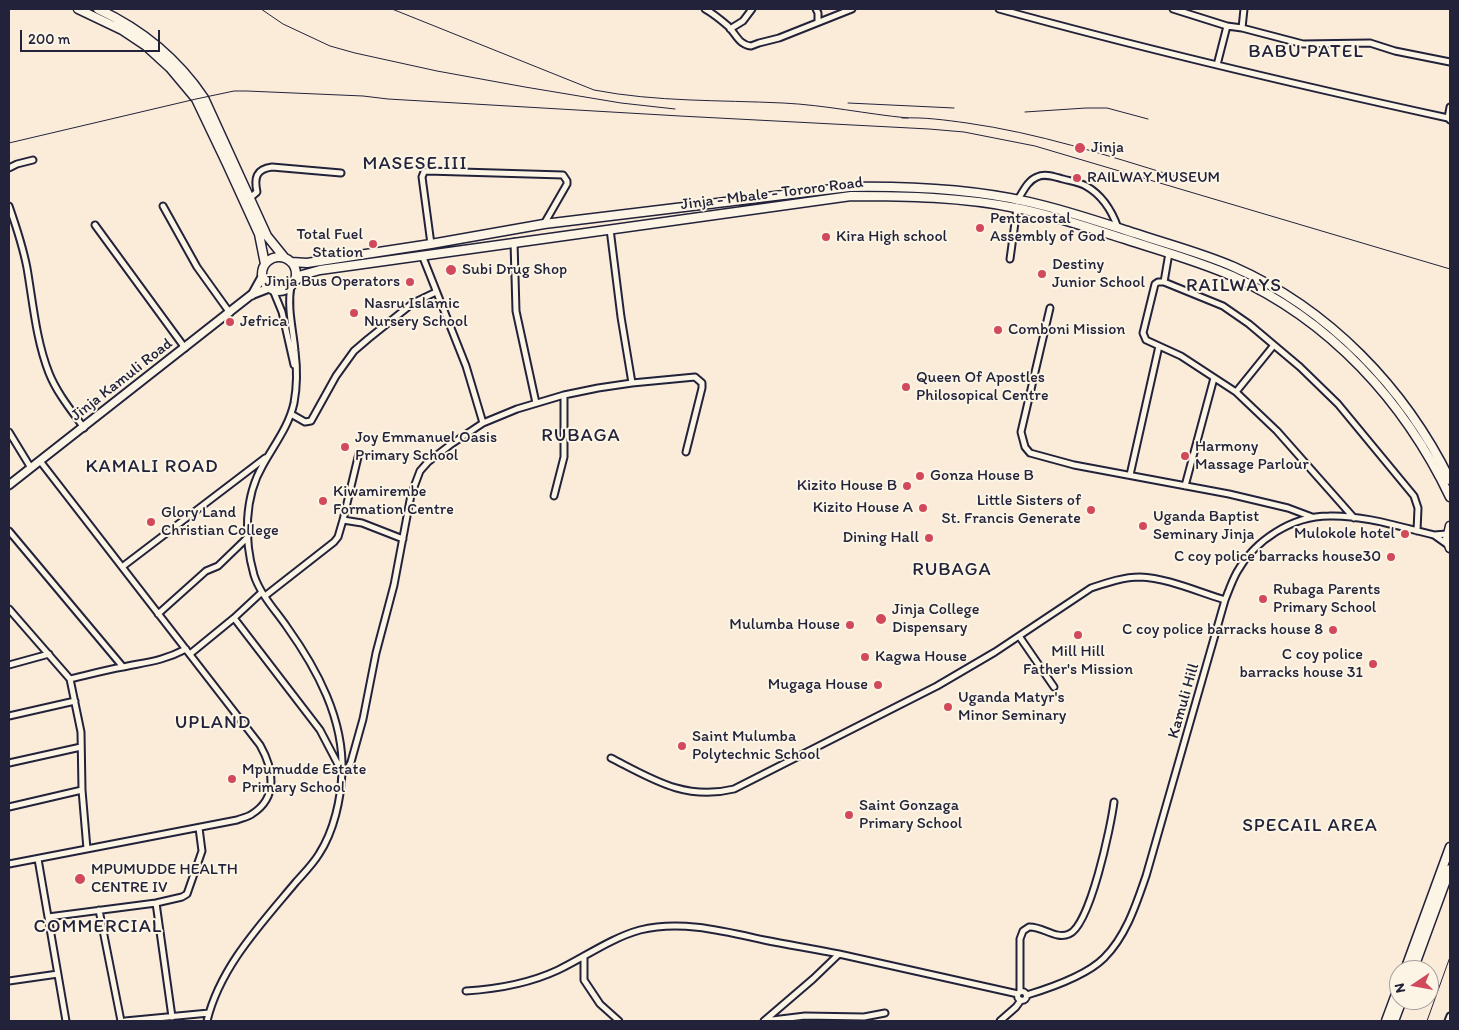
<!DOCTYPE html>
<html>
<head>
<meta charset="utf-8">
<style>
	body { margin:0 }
	#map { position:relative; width:1459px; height:1030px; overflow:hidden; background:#fbecd9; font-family:Itim,sans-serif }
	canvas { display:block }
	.frame { position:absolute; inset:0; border:10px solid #22223b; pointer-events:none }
	.north { position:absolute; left:1389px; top:960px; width:50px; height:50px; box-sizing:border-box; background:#fcf5e5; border:1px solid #a5a1a1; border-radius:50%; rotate:258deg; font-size:14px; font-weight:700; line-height:20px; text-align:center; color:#22223b }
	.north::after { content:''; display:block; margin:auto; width:18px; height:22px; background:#d1495b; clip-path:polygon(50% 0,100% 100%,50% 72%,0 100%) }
	.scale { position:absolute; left:20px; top:30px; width:140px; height:22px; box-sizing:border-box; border:2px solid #22223b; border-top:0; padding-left:6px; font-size:15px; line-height:18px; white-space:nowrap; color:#22223b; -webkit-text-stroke:4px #fcf5e5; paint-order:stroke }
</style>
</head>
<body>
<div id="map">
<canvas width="1459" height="1030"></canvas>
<div class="frame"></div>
<div class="north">N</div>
<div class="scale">200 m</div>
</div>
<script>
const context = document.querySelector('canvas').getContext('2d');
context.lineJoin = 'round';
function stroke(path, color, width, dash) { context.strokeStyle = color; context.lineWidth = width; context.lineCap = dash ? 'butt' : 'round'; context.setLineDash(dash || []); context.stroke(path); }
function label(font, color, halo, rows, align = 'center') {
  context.font = font + ' Itim,sans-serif'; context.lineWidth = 4; context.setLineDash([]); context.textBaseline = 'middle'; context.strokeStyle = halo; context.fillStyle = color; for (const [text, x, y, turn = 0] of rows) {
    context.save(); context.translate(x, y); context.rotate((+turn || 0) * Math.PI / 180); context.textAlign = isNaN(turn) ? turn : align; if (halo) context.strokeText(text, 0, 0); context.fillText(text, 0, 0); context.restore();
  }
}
const minor = new Path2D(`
	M705 9C714 14 721 20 728 26 736 34 739 45 751 46L759 43 779 38 852 9
	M816 9 818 13V22
	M999 9C1148 50 1297 85 1448 118L1450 120
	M1173 9 1227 26 1217 65
	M1227 26 1242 28 1303 44 1370 43 1395 51 1450 62
	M1242 28 1244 9
	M730 29 743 21 752 9
	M1448 118 1450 107
	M9 168 17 164 33 160
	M250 198 257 192C254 178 256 169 272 167L341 173
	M1017 201C1023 192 1027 181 1037 177 1045 173 1055 177 1063 179 1070 181 1079 182 1086 186 1102 195 1112 211 1118 228
	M9 206C16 226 23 247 27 268 33 303 36 340 49 373 57 393 71 410 84 428
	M163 206 197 267 230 313
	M95 225 185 348
	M610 229 621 317 632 383
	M514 242 516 311 536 403
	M431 244 422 177 424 172 427 171 563 175 567 181V184L544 224
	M422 255 466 366 483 423
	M1010 259 1017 208
	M1164 282 1169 253
	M273 290 282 312 294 365
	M1050 308 1021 432 1025 447 1030 453 1074 465 1229 494 1288 508 1312 517
	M1236 392 1274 345
	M291 414 305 422 311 421 336 376 354 351 368 339 413 303 436 292
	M9 432 31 468
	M1130 475 1159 346
	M1185 486 1214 378
	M554 496 564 457V395
	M1354 518 1277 431 1236 392 1181 356 1146 340 1143 333 1155 284 1158 282H1164L1223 306 1249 324 1300 367 1338 404 1414 496 1418 508 1417 531
	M343 520 362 523 403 539
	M9 531 123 667
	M1447 534 1434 535 1448 545
	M122 567 265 458
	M265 596 334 542 338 537 343 520 359 453
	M9 609 70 679 81 732 82 790 87 849
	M158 614 206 571 218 566 248 537
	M234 618 320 730 342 772 347 770 351 762 363 719 376 653 394 585 411 495 420 471 428 462 450 445 483 423 517 409 564 395 598 388 632 383 695 377 702 383V388L686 452
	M1019 636 1054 687
	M190 654 234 618 262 592
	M9 665 49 654
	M70 679C87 675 105 670 123 667 147 662 163 661 186 649
	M9 716 75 701
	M611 758C652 779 685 801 734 789L937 686 995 652 1091 588C1106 583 1123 577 1140 577 1168 578 1198 592 1225 600
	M9 763 81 747
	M9 807 82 790
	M38 859 66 1021
	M9 864 237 820C242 818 248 817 252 814 279 797 273 768 260 745L40 461
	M156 903 172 1017
	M99 910 121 1021
	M48 917 156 903 182 897 187 894 202 851 199 828
	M584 956V980L600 1004 619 1021
	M9 981 58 974
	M466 991C498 989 528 984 558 970 585 957 611 938 640 930 681 920 723 931 764 940 789 945 814 949 839 954
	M1017.5 996a4.5 4.5 0 1 1 9 0a4.5 4.5 0 1 1-9 0Z
	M1020 992V939L1023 931 1029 927C1042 926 1056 940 1069 934 1090 926 1111 826 1114 802
	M1027 995C1050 988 1086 976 1104 958 1126 936 1136 905 1146 876L1225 600C1229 590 1232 581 1237 572 1255 540 1292 516 1329 516 1364 515 1400 527 1434 535
	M125 1021 209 1013
	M207 1021C220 967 261 924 296 882 304 873 313 864 319 854 334 831 341 799 342 772 344 719 317 669 287 627 276 611 260 594 254 575 244 540 244 497 263 465 274 445 289 426 294 403 297 387 297 367 295 351 293 329 287 308 291 286
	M764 1021 813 979 839 954 1018 994
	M764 1021 805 1016 864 1017 885 1013
	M1000 1021 1016 1007 1021 1000
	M1448 1021 1450 1016`);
const major = new Path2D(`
	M252 295 262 277
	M9 485 251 295 269 288`);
const highway = new Path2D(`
	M78 9 122 30 146 46 170 68 196 99 227 164 259 234 265 264
	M98 9C141 29 177 58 204 98L267 236 284 257
	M262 274a17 17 0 1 1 34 0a17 17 0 1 1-34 0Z
	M291 262 307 263 431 244 544 224 849 187C909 186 971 189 1029 202 1065 210 1100 222 1134 233 1167 244 1202 253 1234 267 1329 309 1405 388 1450 480
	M294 282 302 275 320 270 851 196C906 196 962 197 1016 208 1053 215 1089 228 1125 239 1161 251 1198 261 1232 276 1330 320 1404 401 1450 497
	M1450 526 1447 539 1450 548
	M1405 970 1450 847
	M1413 970 1450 869
	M1386 1021 1399 986
	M1394 1021 1402 1000`);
const rail = new Path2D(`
	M261 9 283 24 330 46 355 53 437 71 525 87 621 103 675 109
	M392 9 594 90C656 102 720 100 783 103 825 105 866 114 908 118
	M848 103 954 108
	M1025 112 1086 108H1107L1148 119
	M902 118C924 117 945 120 967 123 1038 133 1106 155 1174 176
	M9 143 196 99 234 91H247L363 96 388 99 680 116 929 129 964 132 1035 146 1450 269
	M1427 1021 1450 957`);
const markers = [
	[1080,148,6,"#d1495b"],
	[1077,178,5,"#d1495b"],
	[980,228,5,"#d1495b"],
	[826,237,5,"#d1495b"],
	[373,244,5,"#d1495b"],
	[451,270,6,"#d1495b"],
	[1042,274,5,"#d1495b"],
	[410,282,5,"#d1495b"],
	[354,313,5,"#d1495b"],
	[230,322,5,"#d1495b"],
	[998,330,5,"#d1495b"],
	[906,387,5,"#d1495b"],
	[345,447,5,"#d1495b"],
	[1185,456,5,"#d1495b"],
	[920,476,5,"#d1495b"],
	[907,486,5,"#d1495b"],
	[323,501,5,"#d1495b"],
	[923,508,5,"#d1495b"],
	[1091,510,5,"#d1495b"],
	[151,522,5,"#d1495b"],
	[1143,526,5,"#d1495b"],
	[1405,534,5,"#d1495b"],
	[929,538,5,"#d1495b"],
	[1391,557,5,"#d1495b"],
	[1263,599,5,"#d1495b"],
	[881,619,6,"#d1495b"],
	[850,625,5,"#d1495b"],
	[1333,630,5,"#d1495b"],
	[1078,635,5,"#d1495b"],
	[865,657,5,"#d1495b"],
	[1373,664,5,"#d1495b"],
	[878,685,5,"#d1495b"],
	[948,707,5,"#d1495b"],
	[682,746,5,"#d1495b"],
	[232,779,5,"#d1495b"],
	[849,815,5,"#d1495b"],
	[80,879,6,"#d1495b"]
];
const poiNames = [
	["Jinja",1091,148],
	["RAILWAY MUSEUM",1087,178],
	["Pentacostal",990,219],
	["Assembly of God",990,237],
	["Total Fuel",363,235,"right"],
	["Station",363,253,"right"],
	["Kira High school",836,237],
	["Destiny",1052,265],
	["Junior School",1052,283],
	["Subi Drug Shop",462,270],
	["Jinja Bus Operators",400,282,"right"],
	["Nasru Islamic",364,304],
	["Nursery School",364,322],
	["Jefrica",240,322],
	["Comboni Mission",1008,330],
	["Queen Of Apostles",916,378],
	["Philosopical Centre",916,396],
	["Joy Emmanuel Oasis",355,438],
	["Primary School",355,456],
	["Harmony",1195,447],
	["Massage Parlour",1195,465],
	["Gonza House B",930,476],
	["Kizito House B",897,486,"right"],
	["Kiwamirembe",333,492],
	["Formation Centre",333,510],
	["Little Sisters of",1081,501,"right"],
	["St. Francis Generate",1081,519,"right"],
	["Kizito House A",913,508,"right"],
	["Glory Land",161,513],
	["Christian College",161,531],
	["Uganda Baptist",1153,517],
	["Seminary Jinja",1153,535],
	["Mulokole hotel",1395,534,"right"],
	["Dining Hall",919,538,"right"],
	["C coy police barracks house30",1381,557,"right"],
	["Rubaga Parents",1273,590],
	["Primary School",1273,608],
	["Jinja College",892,610],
	["Dispensary",892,628],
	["Mulumba House",840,625,"right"],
	["C coy police barracks house 8",1323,630,"right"],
	["Mill Hill",1078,652,"center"],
	["Father's Mission",1078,670,"center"],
	["C coy police",1363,655,"right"],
	["barracks house 31",1363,673,"right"],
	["Kagwa House",875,657],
	["Mugaga House",868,685,"right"],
	["Uganda Matyr's",958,698],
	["Minor Seminary",958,716],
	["Saint Mulumba",692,737],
	["Polytechnic School",692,755],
	["Mpumudde Estate",242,770],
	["Primary School",242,788],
	["Saint Gonzaga",859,806],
	["Primary School",859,824],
	["MPUMUDDE HEALTH",91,870],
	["CENTRE IV",91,888]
];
const streetNames = [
	["Jinja - Mbale - Tororo Road",772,194,-7],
	["Jinja Kamuli Road",122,380,-38],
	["Kamuli Hill",1184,701,-74]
];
const quarterNames = [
	["BABU PATEL",1306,52],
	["MASESE III",415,164],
	["RAILWAYS",1234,286],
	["RUBAGA",581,436],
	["KAMALI ROAD",152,467],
	["RUBAGA",952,570],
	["UPLAND",213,723],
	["SPECAIL AREA",1310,826],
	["COMMERCIAL",98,927]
];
stroke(minor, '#22223b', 9);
stroke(major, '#22223b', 11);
stroke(highway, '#22223b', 11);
stroke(minor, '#fcf5e5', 5);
stroke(major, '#fcf5e5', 7);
stroke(highway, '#fcf5e5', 8);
stroke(rail, '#22223b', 1);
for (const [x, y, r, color] of markers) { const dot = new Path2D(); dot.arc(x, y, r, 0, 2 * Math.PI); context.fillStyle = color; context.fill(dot); stroke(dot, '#fcf5e5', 2); }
label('16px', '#22223b', '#fcf5e5', poiNames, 'left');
label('16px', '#22223b', '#fcf5e5', streetNames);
context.letterSpacing = '1px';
label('19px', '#22223b', '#fcf5e5', quarterNames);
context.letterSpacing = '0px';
</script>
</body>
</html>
